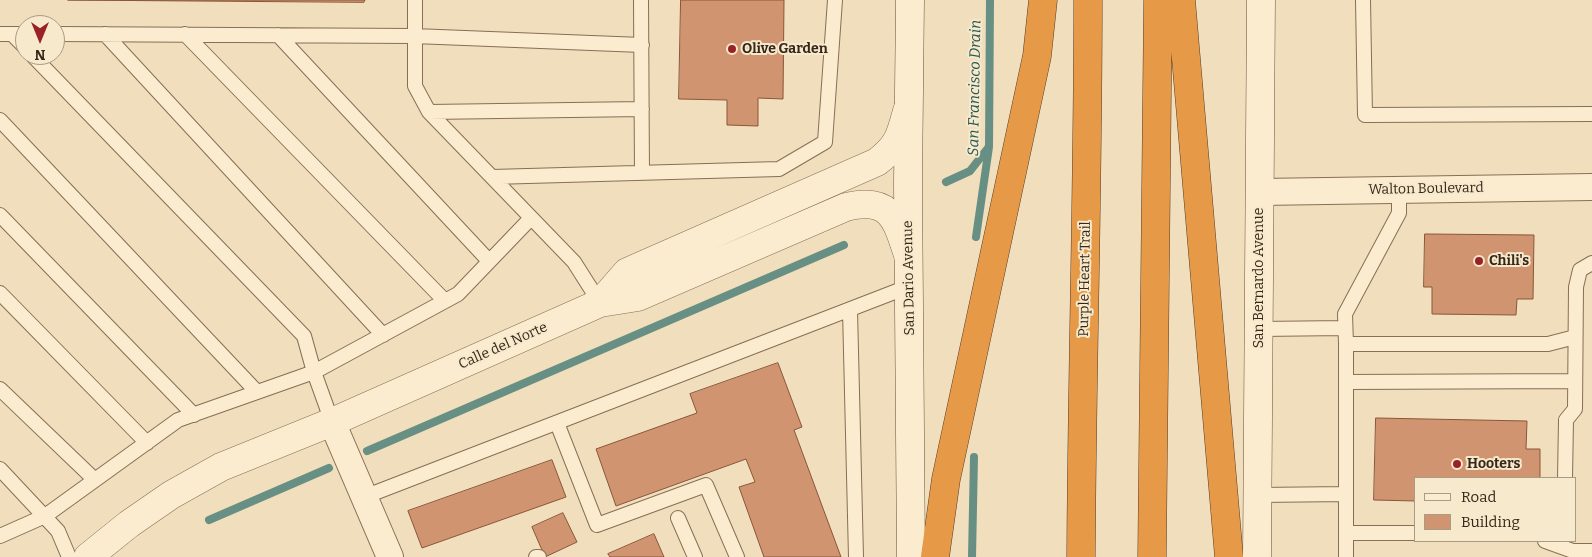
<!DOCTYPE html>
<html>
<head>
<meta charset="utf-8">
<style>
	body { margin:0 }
	#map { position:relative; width:1592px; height:557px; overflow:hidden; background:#f0debc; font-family:Bitter,serif }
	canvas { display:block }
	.legend { position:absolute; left:1414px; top:477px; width:162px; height:65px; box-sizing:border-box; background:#f7e9cc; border:1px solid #aa9b85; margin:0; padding:6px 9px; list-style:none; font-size:15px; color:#37271b }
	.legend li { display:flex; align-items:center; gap:10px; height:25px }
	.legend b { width:25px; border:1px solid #aa9b85 }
	.north { position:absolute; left:15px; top:15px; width:50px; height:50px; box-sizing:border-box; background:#f7e9cc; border:1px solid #aa9b85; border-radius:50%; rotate:180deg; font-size:14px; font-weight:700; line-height:20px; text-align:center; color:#37271b }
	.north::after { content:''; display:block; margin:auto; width:18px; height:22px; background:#9a2227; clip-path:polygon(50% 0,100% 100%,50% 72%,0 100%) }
</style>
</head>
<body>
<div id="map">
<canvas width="1592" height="557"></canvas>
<ul class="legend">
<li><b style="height:6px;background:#fbecd0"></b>Road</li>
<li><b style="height:14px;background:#d09470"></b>Building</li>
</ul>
<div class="north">N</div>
</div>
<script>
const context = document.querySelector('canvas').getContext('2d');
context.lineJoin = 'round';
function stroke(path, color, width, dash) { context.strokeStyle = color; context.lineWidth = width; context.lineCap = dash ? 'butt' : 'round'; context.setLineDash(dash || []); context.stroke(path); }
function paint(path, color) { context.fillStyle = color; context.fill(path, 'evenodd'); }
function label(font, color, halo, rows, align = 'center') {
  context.font = font + ' Bitter,serif'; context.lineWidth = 4; context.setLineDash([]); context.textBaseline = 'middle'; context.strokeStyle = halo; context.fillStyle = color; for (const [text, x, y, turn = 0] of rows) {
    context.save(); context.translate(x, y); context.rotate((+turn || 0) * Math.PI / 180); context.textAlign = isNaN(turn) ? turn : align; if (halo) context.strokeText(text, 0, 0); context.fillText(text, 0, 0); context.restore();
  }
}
const stream = new Path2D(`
	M946 182 970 171 988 148
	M976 237 989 147 990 0
	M367 451 844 245
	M209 520 329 468
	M972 557 974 457`);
const building = new Path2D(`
	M68 0H365L364 2Z
	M681 0H784L783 99 758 98V126L727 125V100L679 99Z
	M1425 234 1534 235 1533 299H1517L1516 315 1432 314V287H1424Z
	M778 363 802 427 794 430 841 557H764L739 487 755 482 746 459 616 506 596 449 697 413 690 394Z
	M1376 418 1527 421 1526 449H1540V478H1416V501L1374 500Z
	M552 460 566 497 422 548 408 511Z
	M563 513 577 542 545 557 532 527Z
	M654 534 664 557H610L608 554Z`);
const service = new Path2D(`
	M415 0V86L429 112 574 262 600 303
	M641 0 642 173
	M1363 0 1365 115 1592 114
	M0 34H25
	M12 34 25 47
	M55 34 414 36 642 45
	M105 34 383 335
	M185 34 445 301
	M278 35 489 261
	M429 112 642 109
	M0 120 257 392
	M492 177 779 169 825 142 835 0
	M1399 189V213L1345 314 1346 344H1548L1575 337
	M0 215 194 415
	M0 293 147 443
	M850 310 856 557
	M1259 329 1345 328
	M1346 344V494
	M1346 382 1575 381
	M0 389 95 480
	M332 422 314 372 458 294 531 218
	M557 423 597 525 706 485 737 557
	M0 469 58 531 69 557
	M1565 478 1566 420 1575 409 1576 287 1580 270 1592 263
	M1258 495 1346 494V557
	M364 497 910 286
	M678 518 695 557
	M1346 533H1416
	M0 536 45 516 178 420 314 372 304 336 32 55
	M1545 541 1573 551H1592
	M536 557H539`);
const minor = new Path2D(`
	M1260 192 1592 187
	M332 422 390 557`);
const tertiary = new Path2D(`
	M600 303 627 272 877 162C899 145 900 136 907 111
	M88 557 129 524 171 495 221 467 332 422 600 303 638 297 846 207C891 196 896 219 908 255`);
const secondary = new Path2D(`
	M910 0 908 183 911 557
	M1257 557 1261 0`);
const motorway = new Path2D(`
	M1181 0 1229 557
	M935 557 946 479 1037 56 1043 0
	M1081 557C1082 371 1088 186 1088 0
	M1152 557 1158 0`);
const markers = [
	[732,49,5,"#9a2227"],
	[1479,261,5,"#9a2227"],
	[1457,464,5,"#9a2227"]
];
const poiNames = [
	["Olive Garden",742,49],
	["Chili's",1489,261],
	["Hooters",1467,464]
];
const streetNames = [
	["Walton Boulevard",1426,189,-1],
	["San Dario Avenue",909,278,-91],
	["San Bernardo Avenue",1259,278,-90],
	["Purple Heart Trail",1085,279,-89],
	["Calle del Norte",503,346,-24]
];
const waterNames = [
	["San Francisco Drain",975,88,-89]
];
stroke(stream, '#688f83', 8);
paint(building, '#d09470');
stroke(building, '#895639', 1);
stroke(service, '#886e55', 16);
stroke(minor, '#886e55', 28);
stroke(tertiary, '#886e55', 29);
stroke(secondary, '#6a4f38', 29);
stroke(motorway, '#553c2a', 29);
stroke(service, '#fbecd0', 14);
stroke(minor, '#fbecd0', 26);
stroke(tertiary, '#fbecd0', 28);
stroke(secondary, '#fbecd0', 28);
stroke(motorway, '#e69946', 28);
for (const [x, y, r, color] of markers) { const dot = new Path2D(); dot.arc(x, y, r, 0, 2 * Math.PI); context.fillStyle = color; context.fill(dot); stroke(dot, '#f7e9cc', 2); }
label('bold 14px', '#37271b', '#f7e9cc', poiNames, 'left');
label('14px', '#37271b', '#f7e9cc', streetNames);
label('italic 15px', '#295753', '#f7e9cc', waterNames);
</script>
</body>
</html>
